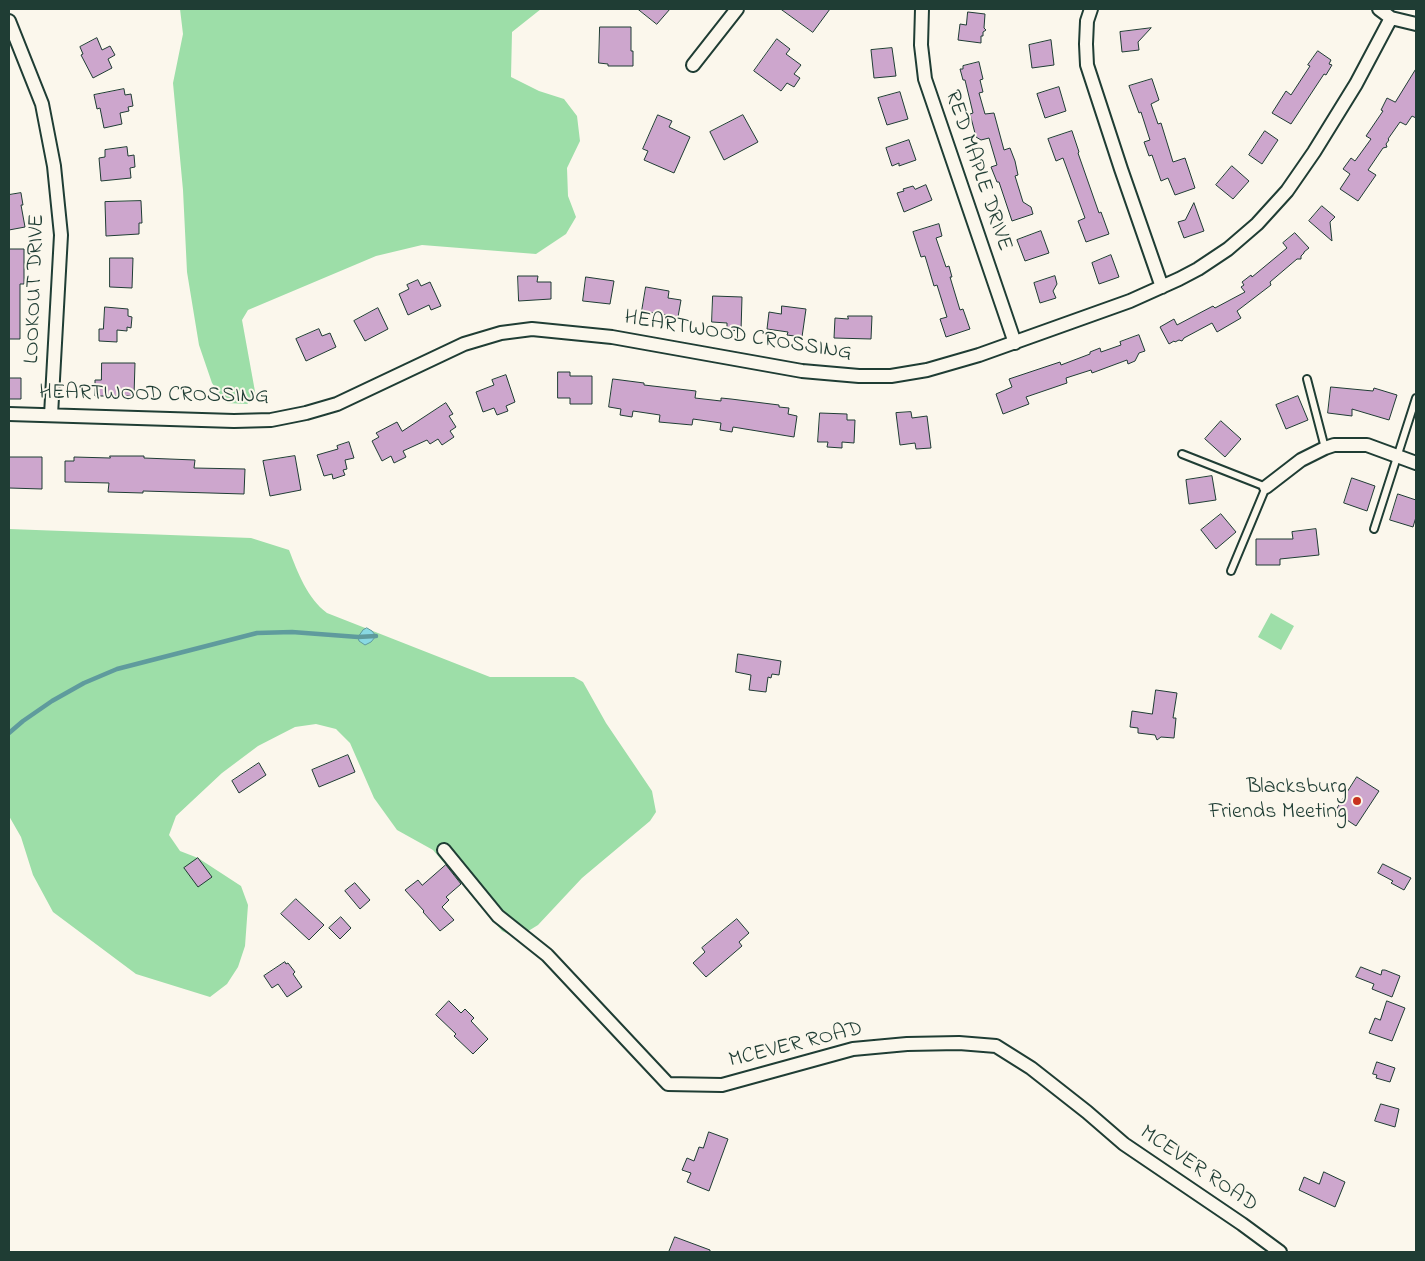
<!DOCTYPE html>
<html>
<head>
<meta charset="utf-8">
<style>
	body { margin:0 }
	#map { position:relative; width:1425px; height:1261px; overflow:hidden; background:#fbf7ec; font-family:"Indie Flower",sans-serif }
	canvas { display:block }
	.frame { position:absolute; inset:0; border:10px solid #1f3d34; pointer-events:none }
</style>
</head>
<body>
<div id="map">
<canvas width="1425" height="1261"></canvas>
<div class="frame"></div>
</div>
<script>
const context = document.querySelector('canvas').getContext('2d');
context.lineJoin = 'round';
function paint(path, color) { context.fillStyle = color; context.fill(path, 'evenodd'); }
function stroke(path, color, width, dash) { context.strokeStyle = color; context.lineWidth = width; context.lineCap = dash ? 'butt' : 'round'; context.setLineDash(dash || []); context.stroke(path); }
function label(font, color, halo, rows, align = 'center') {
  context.font = font + ' "Indie Flower",sans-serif'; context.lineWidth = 4; context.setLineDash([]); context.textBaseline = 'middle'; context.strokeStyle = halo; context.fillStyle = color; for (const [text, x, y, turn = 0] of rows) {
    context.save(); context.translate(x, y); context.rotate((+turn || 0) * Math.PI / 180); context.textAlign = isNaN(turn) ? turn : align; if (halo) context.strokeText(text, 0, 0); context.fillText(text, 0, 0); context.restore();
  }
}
const green = new Path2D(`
	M180 9H541L512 32 511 77 539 91 564 99 577 116 580 141 567 168 568 196 576 217 566 234 536 254 422 245 376 256 248 310 242 320 256 397 247 404 226 403 212 383 199 345 187 272 183 190 173 83 183 34Z
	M9 529 251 538 289 550C298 573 307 598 327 613L490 677H574L583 682 606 723 652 791 656 812 650 821 582 878 538 925 517 938 502 931 433 850 397 830 374 798 350 743 336 729 316 724 295 727 258 746 222 773 176 816 169 835 180 851 198 858 241 886 248 905 245 946 238 967 227 984 210 997 136 974 53 912 33 875 21 837 9 816Z
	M1271 613 1294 626 1281 650 1258 637Z`);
const water = new Path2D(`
	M367 628 372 631 376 636 371 642 365 645 359 641 358 637 363 630Z`);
const stream = new Path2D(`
	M9 733 23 721 52 701 84 683 117 669 257 633 292 632 358 637 376 636`);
const building = new Path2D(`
	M638 9H670L657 24Z
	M781 9H830L813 32Z
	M968 12 985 14 984 28 986 30 983 32V36H981V43L958 40 960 24 966 25Z
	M600 27H631V51H633V66H608V64L599 63Z
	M1151 28 1138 42 1139 50 1122 52 1120 32Z
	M97 38 102 50 110 46 115 55 108 59 112 68 93 78 81 55 83 54 80 47Z
	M777 39 790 49 786 54 801 65 794 74 800 78 794 87 787 83 781 91 754 71Z
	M1051 40 1054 65 1032 68 1029 45Z
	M892 48 896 76 874 78 871 50Z
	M1318 51 1331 60 1329 64 1332 65 1326 75 1324 74 1291 124 1272 113 1286 91 1291 95 1310 66 1308 65Z
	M979 62 983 79 980 80 983 92 979 93 985 114 994 113 1004 150 1010 148 1015 161 1018 175 1015 176 1023 202 1031 207 1033 214 1012 221 999 182H997L991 167 997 165 989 138 981 140 976 137 970 114 973 113 965 80H963L960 69H963V66Z
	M1416 69V118L1412 116 1406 125 1400 122 1388 139 1389 140 1386 144 1387 147 1383 148 1368 170 1376 175 1358 201 1340 189 1350 174 1343 169 1351 158 1355 161 1371 139 1366 136 1383 111 1381 110 1387 98 1395 102Z
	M1152 79 1159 100 1151 104 1158 124 1161 123 1173 162 1185 158 1195 188 1175 195 1168 178 1161 181 1152 155 1149 156 1144 142 1150 140 1141 112 1139 113 1129 86Z
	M1059 87 1066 111 1045 118 1037 94Z
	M124 89 125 95 131 94 133 106 128 107 129 111 120 113 122 124 104 128 100 108 97 109 94 95Z
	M900 92 908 119 887 125 878 98Z
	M658 115 672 121 669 127 690 137 674 173 644 160 648 151 643 149Z
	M743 115 758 142 724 160 710 132Z
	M1072 131 1079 152 1078 153 1099 213 1101 212 1109 234 1086 242 1078 221 1085 218 1063 158 1056 161 1048 139Z
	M1265 131 1278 140 1262 164 1249 155Z
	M909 140 916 160 899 166V163L892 166 886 148Z
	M127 147 128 156 134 155 135 167 130 168 131 178 101 181 99 158 105 157V150Z
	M1232 166 1249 181 1233 199 1216 185Z
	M926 185 932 200 904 212 897 193 904 191 903 189 913 186 915 189Z
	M21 193 23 205H21L25 227 9 230V195Z
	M141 201 142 223H139V234L106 236 105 202Z
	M1194 203 1204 231 1184 238 1178 222 1185 220Z
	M1322 206 1335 217 1330 222 1332 241 1309 221Z
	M939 224 942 236 936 238 946 267 949 266 952 277H950L960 310 963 309 970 329 946 337 940 319 947 317 937 285 934 286 925 256 921 257 913 232Z
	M1041 231 1049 253 1025 261 1017 240Z
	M1295 233 1309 248 1304 252V253L1301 256V259H1297L1270 282 1271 285 1237 311 1241 318 1217 332 1212 323 1184 338 1182 341 1179 340 1175 342 1174 341 1169 344 1160 327 1174 319 1177 325 1213 306 1215 308 1245 292 1241 287 1244 285 1242 282 1251 275 1252 277 1287 248 1283 243Z
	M9 249H24V284H20V339H9Z
	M1111 255 1119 277 1099 284 1092 263Z
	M110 258H133L132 288 110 287Z
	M518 276H538L537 282H551V299L519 301Z
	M1055 276 1057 284 1053 291 1056 298 1040 303 1034 283Z
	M586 277 614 281 610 304 583 301Z
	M418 280 421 286 430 282 441 306 431 310 429 305 408 315 399 294 409 289 407 285Z
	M646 287 669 291 668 298 681 300 678 317 642 311Z
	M713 296 742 297 741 331 727 330V323L712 322Z
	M782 306 806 309 802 337 787 335 788 332 767 329 769 312 781 314Z
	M105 307 128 309V316L132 317 131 328 127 327V331L117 330V342L99 341V329H103Z
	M378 308 388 329 365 341 354 321Z
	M848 316H872L871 339 834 338 835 318 848 319Z
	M319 329 322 336 330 333 336 347 306 361 296 339Z
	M1139 335 1145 351 1139 353 1135 361 1128 364 1127 360 1092 373 1091 370 1066 378 1067 383 1026 397 1029 404 1003 414 996 394 1012 387 1009 379 1060 362 1061 365 1090 354V352L1100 348 1101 352 1121 345 1120 342Z
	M102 363H135L134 396H95V380H101Z
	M558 372H570V376H592V404H570V398H558Z
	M506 375 515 402 506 406 508 411 497 415 494 408 483 412 476 392 494 385 492 380Z
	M9 378H21V399H9Z
	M613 379 644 383V385L696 391 695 398 721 401V398L731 399 779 405V407L789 408 788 414 797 416 794 437 733 427 732 432 720 430 721 423 693 419 692 425 659 422 660 415 633 411 632 417 620 415 621 409 609 407Z
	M1331 387 1373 391 1374 388 1397 395 1389 420 1352 409V416L1328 413Z
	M1298 396 1308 420 1286 429 1276 405Z
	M446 403 453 414 449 416 456 427 450 431 454 437 442 445 438 439 430 444 427 440 403 451 406 457 394 463 391 456 382 461 372 441 379 437 376 433 397 422 402 431Z
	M911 412 912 418 927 416 931 448 916 449 915 443 900 445 896 413Z
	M820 413 847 414V420H855L854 443 842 442V448L827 447 828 442H818Z
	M1221 421 1241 439 1225 457 1205 439Z
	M349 442 354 458 345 460 347 469 343 470 345 475 333 479 332 474 324 476 317 455 338 449 337 446Z
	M110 456H144V458L195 460 194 468 245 469 244 494 143 491V493L108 492 109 483 65 482V461H74V457L110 458Z
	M295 456 301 490 270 496 263 461Z
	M9 457H42V489L9 488Z
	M1212 476 1216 500 1189 504 1186 480Z
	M1352 478 1375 486 1367 511 1344 503Z
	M1398 494 1416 500V517L1413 527 1390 520Z
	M1221 514 1236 532 1216 549 1201 530Z
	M1316 529 1319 555 1280 559V565H1256V539H1293L1292 532Z
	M738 654 781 661 779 675 772 674 771 678 768 677 766 692 749 690 751 675 736 672Z
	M1156 690 1177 693 1173 718H1176L1174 738 1161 737 1157 740 1155 735 1138 733V728L1130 727 1132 711 1152 714Z
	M348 755 355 772 319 787 312 770Z
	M259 763 266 775 239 793 232 781Z
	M1357 777 1379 791 1356 826 1335 812Z
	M198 858 212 877 198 887 184 868Z
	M1383 864 1411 878 1404 890 1391 883 1393 881 1378 873Z
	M446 865 461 884 446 897 449 900 442 907 454 920 440 931 423 912 424 911 405 890 418 880 422 885Z
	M355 883 370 900 360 909 345 891Z
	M296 899 324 925 309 940 281 914Z
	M341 917 351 928 340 939 329 928Z
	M737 919 749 933 739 942 742 946 706 977 693 963 705 952 702 948Z
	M285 962 286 964 288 963 295 972 293 974 302 987 287 997 278 984 272 988 264 976Z
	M1361 967 1381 975 1382 970H1385L1400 976 1392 997 1372 989 1374 984 1356 977Z
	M449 1001 461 1013 465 1009 474 1018 471 1021 488 1039 473 1054 454 1036 456 1034 436 1015Z
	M1387 1001 1405 1008 1392 1041 1369 1033 1375 1018 1380 1020Z
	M1377 1062 1395 1068 1390 1082 1376 1078 1377 1075 1373 1074Z
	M1381 1104 1399 1109 1395 1127 1375 1121Z
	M709 1132 728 1139 709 1191 687 1182 691 1173 682 1170 687 1158 694 1161 699 1147 703 1148Z
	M1324 1172 1345 1182 1335 1207 1299 1190 1304 1177 1319 1184Z
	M675 1237 710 1250V1252H669Z`);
const lane = new Path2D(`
	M1307 379 1325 448
	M1182 454 1266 487 1231 571
	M1374 529 1416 398`);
const street = new Path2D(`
	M922 9 921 45 925 79 1015 343
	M1091 9 1087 21 1086 44 1087 65 1121 169 1162 287
	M1379 9 1391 18 1416 24
	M9 21 42 104 54 166 61 235 51 415
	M693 65 737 9
	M9 414 234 421 271 420 306 413 337 404 464 344 501 333 532 329 612 337 802 371 859 376H891L927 370 979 355 1130 301 1179 279 1198 269 1228 249 1257 224 1287 191 1314 152 1356 84 1391 18
	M1266 487 1301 460 1325 448 1334 445H1367L1416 463
	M444 850 498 916 547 955 668 1084 722 1085 853 1049 907 1044 959 1043 996 1046 1031 1068 1087 1112 1124 1144 1242 1224 1280 1252`);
const markers = [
	[1357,801,5,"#c8321e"]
];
const streetNames = [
	["RED MAPLE DRIVE",977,171,71],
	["LOOKOUT DRIVE",36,289,-88],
	["HEARTWOOD CROSSING",738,337,9],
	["HEARTWOOD CROSSING",154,396,1],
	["MCEVER ROAD",796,1046,-14],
	["MCEVER ROAD",1198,1170,34]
];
const poiNames = [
	["Blacksburg",1347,788],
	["Friends Meeting",1347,813]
];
paint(green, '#9ddea8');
paint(water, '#89d9e3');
stroke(water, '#5f9b9d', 1);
stroke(stream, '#5f9b9d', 4.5);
paint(building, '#cda6cd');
stroke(building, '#1f3d34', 1);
stroke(lane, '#1f3d34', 10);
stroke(street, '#1f3d34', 16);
stroke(lane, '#fbf7ec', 6);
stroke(street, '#fbf7ec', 12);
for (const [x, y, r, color] of markers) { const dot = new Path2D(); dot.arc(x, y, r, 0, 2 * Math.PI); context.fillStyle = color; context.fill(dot); stroke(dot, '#fbf7ec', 2); }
label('22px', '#1f3d34', '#fbf7ec', streetNames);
label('22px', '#1f3d34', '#fbf7ec', poiNames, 'right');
</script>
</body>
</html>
